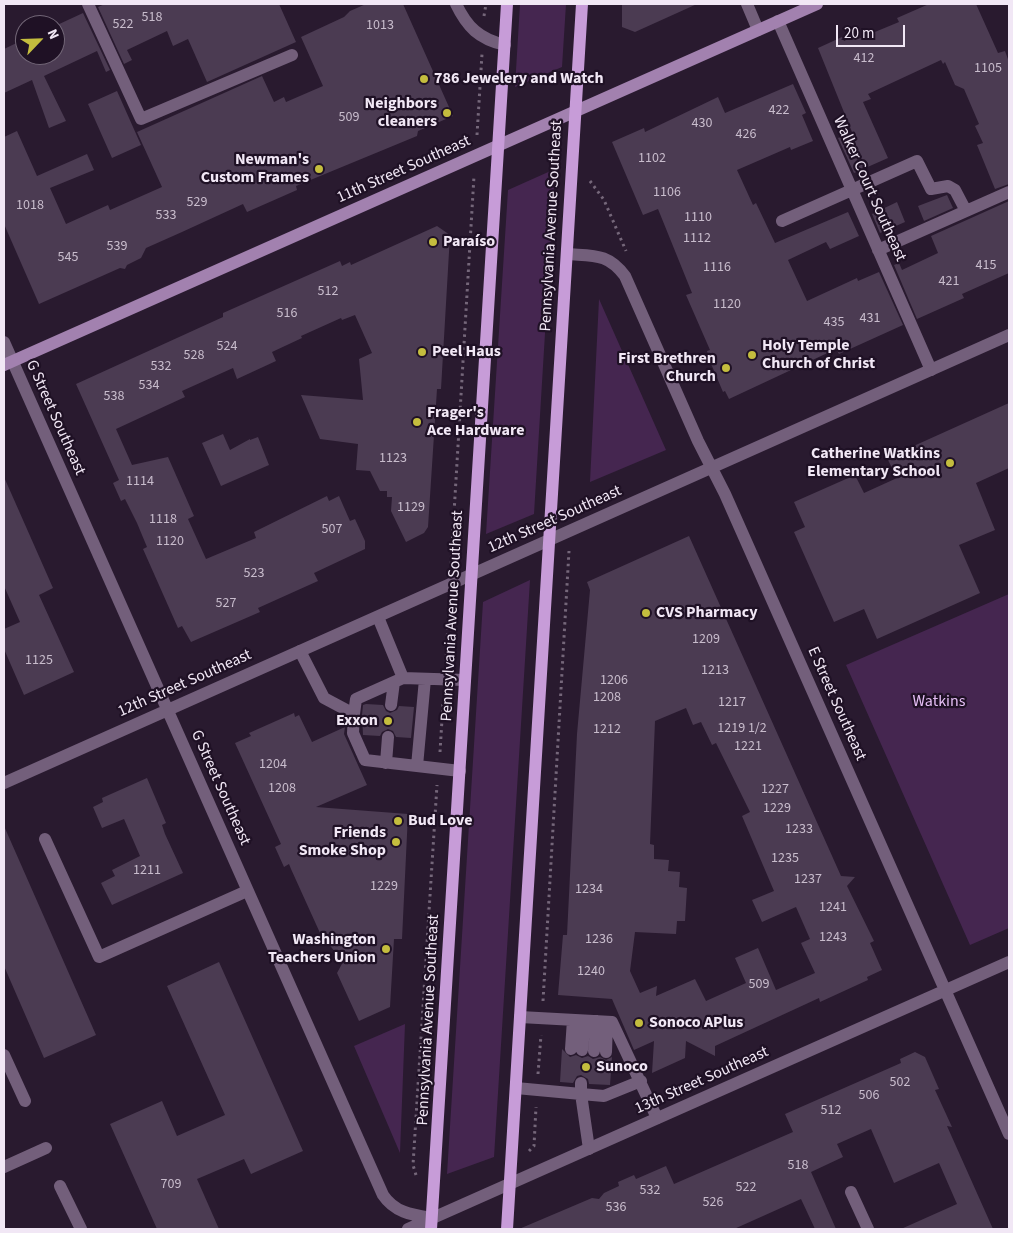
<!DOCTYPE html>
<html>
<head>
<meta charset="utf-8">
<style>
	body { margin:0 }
	#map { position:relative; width:1013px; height:1233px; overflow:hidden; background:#291a2f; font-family:"Source Sans 3",sans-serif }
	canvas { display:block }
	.frame { position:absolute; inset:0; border:5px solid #f1e7f5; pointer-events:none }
	.north { position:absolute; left:15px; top:15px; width:50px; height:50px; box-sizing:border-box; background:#1f1125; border:1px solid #736778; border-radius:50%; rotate:66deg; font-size:14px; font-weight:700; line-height:20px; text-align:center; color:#f1e7f5 }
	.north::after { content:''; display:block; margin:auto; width:18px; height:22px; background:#c4bd3e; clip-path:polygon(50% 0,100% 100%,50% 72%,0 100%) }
	.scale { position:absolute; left:836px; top:25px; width:69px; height:22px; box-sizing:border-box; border:2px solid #f1e7f5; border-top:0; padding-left:6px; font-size:15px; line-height:18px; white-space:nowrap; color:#f1e7f5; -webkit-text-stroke:4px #1f1125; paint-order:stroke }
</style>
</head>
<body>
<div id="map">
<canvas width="1013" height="1233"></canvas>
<div class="frame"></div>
<div class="north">N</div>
<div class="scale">20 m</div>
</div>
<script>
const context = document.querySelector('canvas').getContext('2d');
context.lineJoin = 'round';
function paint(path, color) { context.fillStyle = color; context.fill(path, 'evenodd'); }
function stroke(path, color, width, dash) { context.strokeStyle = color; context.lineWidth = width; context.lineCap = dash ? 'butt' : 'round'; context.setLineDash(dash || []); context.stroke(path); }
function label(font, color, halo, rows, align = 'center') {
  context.font = font + ' "Source Sans 3",sans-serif'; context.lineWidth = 4.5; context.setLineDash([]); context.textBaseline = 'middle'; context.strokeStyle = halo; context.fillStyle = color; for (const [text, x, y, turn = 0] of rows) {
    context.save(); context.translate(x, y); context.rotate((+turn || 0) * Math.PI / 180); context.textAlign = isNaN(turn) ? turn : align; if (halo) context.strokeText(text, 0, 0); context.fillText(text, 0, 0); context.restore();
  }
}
const green = new Path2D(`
	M520 4H566L562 67 515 87Z
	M555 169 534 514 486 534 508 190Z
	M599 299 666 450 590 482Z
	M530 580 494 1157 447 1174 483 602Z
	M1009 594V928L970 945 846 665Z
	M405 1024 400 1153 354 1046Z`);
const building = new Path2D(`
	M105 4H279L296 42 207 82 188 39 173 46 167 31 127 50 132 60 124 64 98 7Z
	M366 4H403L453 116 418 131 417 136 308 181 296 186 297 190 247 212 243 204 182 232 146 248 141 258 127 265 125 269 120 268 39 304 4 224V137L17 131 37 176 87 154 94 170 50 188 66 224 108 205 110 210 162 187 137 132 262 76 274 102 284 97 286 102 323 86 301 37 344 17 350 11Z
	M622 4H697L635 32 622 27Z
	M929 4H976L998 53 1005 51 1009 62V184L995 189 977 145 983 143 975 126 979 124 964 89 955 85 945 62 943 64 941 60 868 94 871 99 863 102 888 158 854 173 838 138 852 132 818 48 842 37 844 41 857 35 858 39 899 22 897 18Z
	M83 13 110 70 106 72 97 51 44 76 66 121 49 128 32 80 4 93V49L25 39V55H55V26Z
	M793 84 806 113 802 115 813 141 791 150 790 147 737 170 753 205 756 203 775 243 848 212 859 236 830 249 826 242 788 260 807 301 857 278 858 281 879 272 903 325 839 354 836 349 729 399 725 391 723 392 709 359 707 351 710 350 686 295 692 293 658 209 643 215 612 142 644 128 645 132 718 97 725 113Z
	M117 91 141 145 112 158 88 104Z
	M947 195 953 208 924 221 918 206Z
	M1009 201V273L962 294 964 298 917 319 894 265 899 263 902 270 938 253 931 236Z
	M897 202 905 222 880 233 872 214Z
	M437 226 450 235 441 389H437L428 527 424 533 406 542 391 511 392 497H387V491H380L370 471 356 470 358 444 320 439 301 395 363 400 359 359 372 353 355 315 342 320 341 318 301 336 302 338 272 352 276 361 237 379 233 368 182 391 185 397 116 429 132 465 168 457 194 516 188 519 206 559 256 538 254 532 327 496 329 501 339 496 350 521 355 519 365 541V549L314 573 318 581 258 608 260 612 191 642 182 626 178 628 143 549 147 547 137 523 125 499 121 501 113 483 119 480 76 384 223 317V313L340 261 342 266 350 262 351 265Z
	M1009 403V468L976 483 995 530 959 545 980 593 877 639 864 609 834 622 794 532 805 527 794 502 855 475 864 493 897 478 887 458Z
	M223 434 230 450 250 439V440L258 437 269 465 221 486 202 443Z
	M4 477 53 588 39 595 74 672 24 695 4 649V629L20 622 4 586Z
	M689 536 841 876 855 877 847 886 874 941 870 943 882 970 867 977 868 980 820 1002 819 998 715 1046V1056L686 1041 685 1058 652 1073 654 1041 634 1050 612 999 558 995 563 935H567L577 734 590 590 587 582ZM686 708 693 725 701 722 712 745 716 743 750 812 742 816 774 891 752 900 762 922 796 907 810 939 801 943 815 973 776 990 758 948 735 958 746 983 706 1001 695 979 656 996 657 986 640 993 630 971 635 932 676 934 677 921H685L687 888 679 887 680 872 668 871 669 860 654 859V845L650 844 655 721Z
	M366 704 383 705 386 711 390 713 397 710 399 706 414 707 411 738 396 737 393 731 388 729 382 732 380 736 363 735 362 715 363 705Z
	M294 713 295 717 299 715 312 742 345 727 344 734 367 785 316 807 408 814 402 939H394L390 1007 359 1021 337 973 343 962 328 943 325 944 291 869 289 864 284 867 275 847 281 844 235 743 251 736 249 733Z
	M147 778 166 823 162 825 165 834 183 873 112 905 101 883 115 876 112 870 140 856 124 819 102 828 93 807 103 802 102 798Z
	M4 826 96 1035 44 1058 4 966Z
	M219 962 303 1151 251 1174 244 1159 197 1179 219 1229H157L110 1124 162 1101 177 1136 225 1115 167 986Z
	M562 1049 570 1057 576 1055 582 1058 588 1056 593 1059 600 1057 606 1060 612 1057 610 1085 589 1084 588 1079 581 1075 577 1076 573 1083 560 1082Z
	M915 1052 925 1057 939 1089 935 1090 952 1127 947 1126 993 1229H901L957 1204 939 1163 894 1183 871 1129 837 1144 843 1157 811 1172 836 1229H815L801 1199 734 1229H519L592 1198 599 1199 604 1193 619 1186 618 1182 634 1175 636 1179 666 1166 674 1184 793 1132 785 1114 901 1063 900 1059Z`);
const path = new Path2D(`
	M484 16 486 4
	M477 135 482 54
	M590 181 604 200 626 251
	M451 564 474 176
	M446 662 449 603
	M440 752 443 703
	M543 1001 569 551
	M538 1074 541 1035
	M529 1151 534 1146 536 1107
	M416 1175 413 1165 437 785`);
const lane = new Path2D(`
	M88 4 141 119 292 55
	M747 4 758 30
	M778 21 931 370
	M782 221 917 161 931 189 948 186 955 190 966 211
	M878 250 1009 192
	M378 617 403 678 465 680
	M300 651 324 698 354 714 353 733 365 760 460 771
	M391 705 394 682
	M354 714 356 699 403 678
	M386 763 388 737
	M417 766 425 679
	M45 839 99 957 247 891
	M520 1017 612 1022 657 1118
	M571 1049 573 1020
	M582 1050 585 1021
	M594 1051 597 1021
	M606 1052 607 1022
	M4 1055 25 1101
	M581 1083V1094L604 1096 641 1081
	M516 1088 581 1094 589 1149
	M4 1167 46 1148
	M60 1186 81 1229
	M851 1192 868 1229`);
const street = new Path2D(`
	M456 4C467 27 479 39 505 45
	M567 254C594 256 608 253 625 276L698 441 725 494 1009 1134
	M4 342 383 1195C395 1213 413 1215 432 1218
	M4 783 1009 335
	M408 1229 1009 962`);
const secondary = new Path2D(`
	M4 365 817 4`);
const primary = new Path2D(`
	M431 1229 507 4
	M507 1229 582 4`);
const markers = [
	[424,79,5,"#c4bd3e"],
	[447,113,5,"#c4bd3e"],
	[319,169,5,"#c4bd3e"],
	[433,242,5,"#c4bd3e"],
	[422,352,5,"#c4bd3e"],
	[752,355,5,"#c4bd3e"],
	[726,368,5,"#c4bd3e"],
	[417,422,5,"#c4bd3e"],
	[950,463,5,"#c4bd3e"],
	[646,613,5,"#c4bd3e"],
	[388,721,5,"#c4bd3e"],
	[398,821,5,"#c4bd3e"],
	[396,842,5,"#c4bd3e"],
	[386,949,5,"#c4bd3e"],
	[639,1023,5,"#c4bd3e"],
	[586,1067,5,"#c4bd3e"]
];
const numberNames = [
	["518",152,18],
	["522",123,25],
	["1013",380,26],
	["412",864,59],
	["1105",988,69],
	["422",779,111],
	["509",349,118],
	["430",702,124],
	["426",746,135],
	["1102",652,159],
	["1106",667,193],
	["529",197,203],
	["1018",30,206],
	["533",166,216],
	["1110",698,218],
	["1112",697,239],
	["539",117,247],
	["545",68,258],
	["415",986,266],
	["1116",717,268],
	["421",949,282],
	["512",328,292],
	["1120",727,305],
	["516",287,314],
	["431",870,319],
	["435",834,323],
	["524",227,347],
	["528",194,356],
	["532",161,367],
	["534",149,386],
	["538",114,397],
	["1123",393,459],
	["1114",140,482],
	["1129",411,508],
	["1118",163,520],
	["507",332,530],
	["1120",170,542],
	["523",254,574],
	["527",226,604],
	["1209",706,640],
	["1125",39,661],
	["1213",715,671],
	["1206",614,681],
	["1208",607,698],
	["1217",732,703],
	["1219 1/2",742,729],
	["1212",607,730],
	["1221",748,747],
	["1204",273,765],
	["1208",282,789],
	["1227",775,790],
	["1229",777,809],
	["1233",799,830],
	["1235",785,859],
	["1211",147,871],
	["1237",808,880],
	["1229",384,887],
	["1234",589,890],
	["1241",833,908],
	["1243",833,938],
	["1236",599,940],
	["1240",591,972],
	["509",759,985],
	["502",900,1083],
	["506",869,1096],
	["512",831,1111],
	["518",798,1166],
	["709",171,1185],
	["522",746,1188],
	["532",650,1191],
	["526",713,1203],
	["536",616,1208]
];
const poiNames = [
	["786 Jewelery and Watch",434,79],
	["Neighbors",437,104,"right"],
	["cleaners",437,122,"right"],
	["Newman's",309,160,"right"],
	["Custom Frames",309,178,"right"],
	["Paraíso",443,242],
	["Holy Temple",762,346],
	["Church of Christ",762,364],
	["Peel Haus",432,352],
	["First Brethren",716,359,"right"],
	["Church",716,377,"right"],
	["Frager's",427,413],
	["Ace Hardware",427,431],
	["Catherine Watkins",940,454,"right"],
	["Elementary School",940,472,"right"],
	["CVS Pharmacy",656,613],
	["Exxon",378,721,"right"],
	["Bud Love",408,821],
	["Friends",386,833,"right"],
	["Smoke Shop",386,851,"right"],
	["Washington",376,940,"right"],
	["Teachers Union",376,958,"right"],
	["Sonoco APlus",649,1023],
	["Sunoco",596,1067]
];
const streetNames = [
	["11th Street Southeast",404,170,-24],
	["Walker Court Southeast",869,189,66],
	["Pennsylvania Avenue Southeast",552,226,-87],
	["G Street Southeast",55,418,66],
	["12th Street Southeast",555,520,-24],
	["Pennsylvania Avenue Southeast",453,616,-87],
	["12th Street Southeast",185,684,-24],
	["E Street Southeast",836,704,66],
	["G Street Southeast",220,788,66],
	["Pennsylvania Avenue Southeast",429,1020,-87],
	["13th Street Southeast",702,1081,-24]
];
const parkNames = [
	["Watkins",939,702]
];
paint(green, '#452650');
paint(building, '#4b3b52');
stroke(path, '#75677a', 3, [2.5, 4]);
stroke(lane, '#735f7b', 12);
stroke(street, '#735f7b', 12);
stroke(secondary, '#a281af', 12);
stroke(primary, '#c79cd8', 12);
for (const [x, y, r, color] of markers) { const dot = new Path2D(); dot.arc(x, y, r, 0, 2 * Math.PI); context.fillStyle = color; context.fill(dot); stroke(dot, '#1f1125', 2); }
label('14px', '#c8bccc', null, numberNames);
label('bold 16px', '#f1e7f5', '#1f1125', poiNames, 'left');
label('16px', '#f1e7f5', '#1f1125', streetNames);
label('16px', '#e5bef5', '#1f1125', parkNames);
</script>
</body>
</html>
